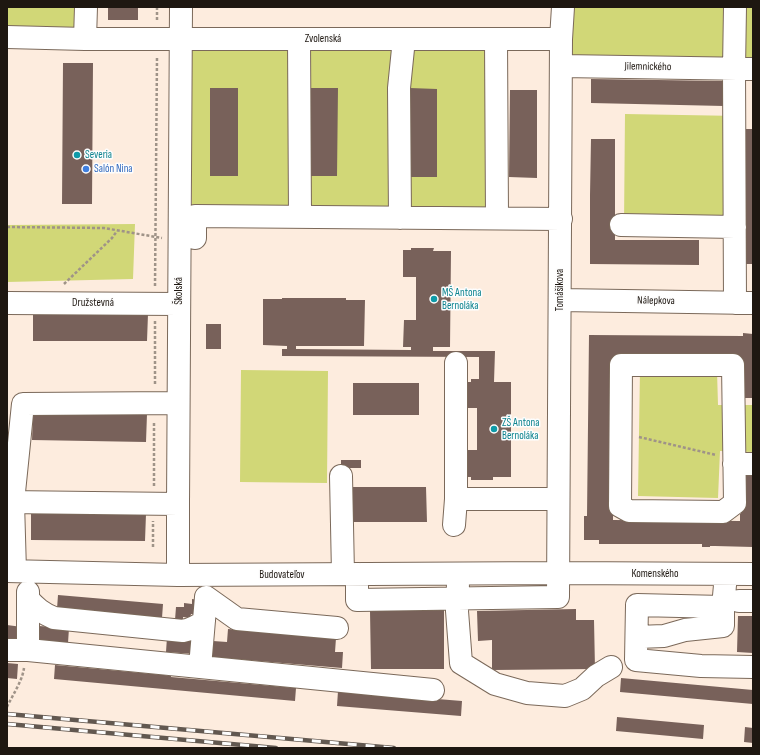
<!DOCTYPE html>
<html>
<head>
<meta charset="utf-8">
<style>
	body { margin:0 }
	#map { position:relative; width:760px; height:755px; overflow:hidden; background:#fdecde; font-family:"Sofia Sans Condensed",sans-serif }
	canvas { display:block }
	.frame { position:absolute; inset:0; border:8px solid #1e1711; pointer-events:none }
</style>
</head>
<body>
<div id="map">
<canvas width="760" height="755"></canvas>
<div class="frame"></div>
</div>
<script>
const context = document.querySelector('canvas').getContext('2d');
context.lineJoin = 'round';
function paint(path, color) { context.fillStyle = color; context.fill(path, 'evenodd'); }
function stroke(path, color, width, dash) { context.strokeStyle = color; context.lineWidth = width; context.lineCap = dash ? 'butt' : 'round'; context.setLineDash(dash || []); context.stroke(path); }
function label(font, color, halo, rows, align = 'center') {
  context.font = font + ' "Sofia Sans Condensed",sans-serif'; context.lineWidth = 3; context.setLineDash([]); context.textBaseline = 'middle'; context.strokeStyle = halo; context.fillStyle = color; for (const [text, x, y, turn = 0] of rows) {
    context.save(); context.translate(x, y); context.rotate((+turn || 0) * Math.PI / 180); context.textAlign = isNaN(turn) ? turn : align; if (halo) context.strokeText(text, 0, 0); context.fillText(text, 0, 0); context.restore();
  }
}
const green = new Path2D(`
	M7 7H77V29H7Z
	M571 7H753V63L570 60Z
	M488 48 489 209 437 207 192 206 191 49Z
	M625 114 739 116 734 228 624 224Z
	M135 224 133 279 7 282V225Z
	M241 370 328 371 327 483 240 482Z
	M640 370 717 371 718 405H753V452L720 451 718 498 638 496Z`);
const building = new Path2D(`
	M108 7H138V20H108Z
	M63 63H93L92 204H62Z
	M591 79 724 81V106L591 103Z
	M210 88H238V176H210Z
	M310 88H338L337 176H310Z
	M410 88 437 89V177H410Z
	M510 90H537V178L509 177Z
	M744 129H753V264H743Z
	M591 139H615V240H699V265L590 264V195Z
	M411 248H434L433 251H451L450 347H433V351H495L494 382H511V477H493V480H471V477H464V450H477V408H464V382H471V379H479V357L282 356V349H287V346L263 345V299H282V298H346V300H365L364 346H296V349L411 350V347H403L404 320H416V277H403V250H411Z
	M33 314H148L147 341H33Z
	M206 324H221V349H206Z
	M743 333 753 334V398H742V360L614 359 613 520 740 521V514H741L742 472H753V547L715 546H710V547H702V544H599V540H584V516H587L589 335 743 336Z
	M353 383H419V415H353Z
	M33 413 147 414 146 442 32 440Z
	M341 460H361V468H341Z
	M353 487H426L427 522H353Z
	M31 513 146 514 145 541 31 540Z
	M58 595 163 604 162 618 57 609Z
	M192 599 199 600 198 614H191L190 618 183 617V620H175L176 607H184V603L192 604Z
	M576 609V620H594L595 669 492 670V640L478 641 477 611Z
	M444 610V669H371L370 611Z
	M738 616H753V653L737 652Z
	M7 625 22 627 21 641 7 640Z
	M39 626 69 628 68 643 38 640Z
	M228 629 336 638 335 652H343L342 668 211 657 213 641 227 642Z
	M167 637 196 640 195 654 166 652Z
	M7 663 18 664 17 679 7 678Z
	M55 665 164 675 171 676V677L296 688 295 701 54 679Z
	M621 678 753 690V704L620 692Z
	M338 691 462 701 461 716 337 706Z
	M617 717 704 725 703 739 616 731Z
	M745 727 753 728V743L744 742Z`);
const path = new Path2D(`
	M157 20V7
	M7 227 104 228 156 237 162 238
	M64 284 112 238 117 231
	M155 286 157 57
	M155 384V321
	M639 437 716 455
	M154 486V421
	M153 547V521
	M7 707C13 694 22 682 24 668`);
const minor = new Path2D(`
	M735 7 734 69 735 303
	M7 37 85 39H561
	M85 39 86 7
	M299 39 300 217
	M496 39 497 218
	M562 66 753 69
	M400 218 399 88 404 39
	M621 225 735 227
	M195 238V216L561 219
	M560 300 753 303
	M7 303 179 304
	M456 363V499H558
	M621 365H733L735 503 723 512 629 511 620 506Z
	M734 464H753
	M341 476 343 574
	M7 502 178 504
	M454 525 456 499
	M7 571 178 575 558 573 753 574
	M15 571 13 502 23 404 178 403
	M357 574V600L558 597 561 39 563 7
	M726 574 723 607 637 605 636 660 701 666 753 667
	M178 575V504L181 7
	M458 583 457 611 461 663 495 684 527 693 565 696 582 689 596 676 611 667
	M28 592V650
	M28 599C36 608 42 613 54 618L183 631C192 629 198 626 204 621
	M739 601H753
	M637 637 664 636 685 630 723 626V607
	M7 650H28L433 690
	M200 667 206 597 237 619 337 628`);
const rail = new Path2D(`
	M7 714 394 748
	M7 724 276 748`);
const markers = [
	[77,155,4,"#0f9aa8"],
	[86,169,4,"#3f7fe0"],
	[434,299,4,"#0f9aa8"],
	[494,429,4,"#0f9aa8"]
];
const streetNames = [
	["Zvolenská",323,39],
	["Jilemnického",648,67,1],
	["Tomášikova",560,290,-90],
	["Školská",179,291,-90],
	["Nálepkova",656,301,1],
	["Družstevná",93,303],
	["Komenského",655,574],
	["Budovateľov",282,575]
];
const cultureNames = [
	["Severia",85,155],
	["MŠ Antona",442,293],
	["Bernoláka",442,306],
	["ZŠ Antona",502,423],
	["Bernoláka",502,436]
];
const shopNames = [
	["Salón Nina",94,169]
];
paint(green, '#d1d777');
paint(building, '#78615a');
stroke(minor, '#7b695a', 24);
stroke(path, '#9f9388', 2.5, [3, 2]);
stroke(minor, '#fff', 22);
stroke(rail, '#625850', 4.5);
stroke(rail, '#fdfdfd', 3, [9]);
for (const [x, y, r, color] of markers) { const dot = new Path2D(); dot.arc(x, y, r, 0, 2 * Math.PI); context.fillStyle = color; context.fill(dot); stroke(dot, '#fdfdfd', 1.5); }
label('11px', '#1e1711', '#fdfdfd', streetNames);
label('11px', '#0d838f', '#fdfdfd', cultureNames, 'left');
label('11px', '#366cbe', '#fdfdfd', shopNames, 'left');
</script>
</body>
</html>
